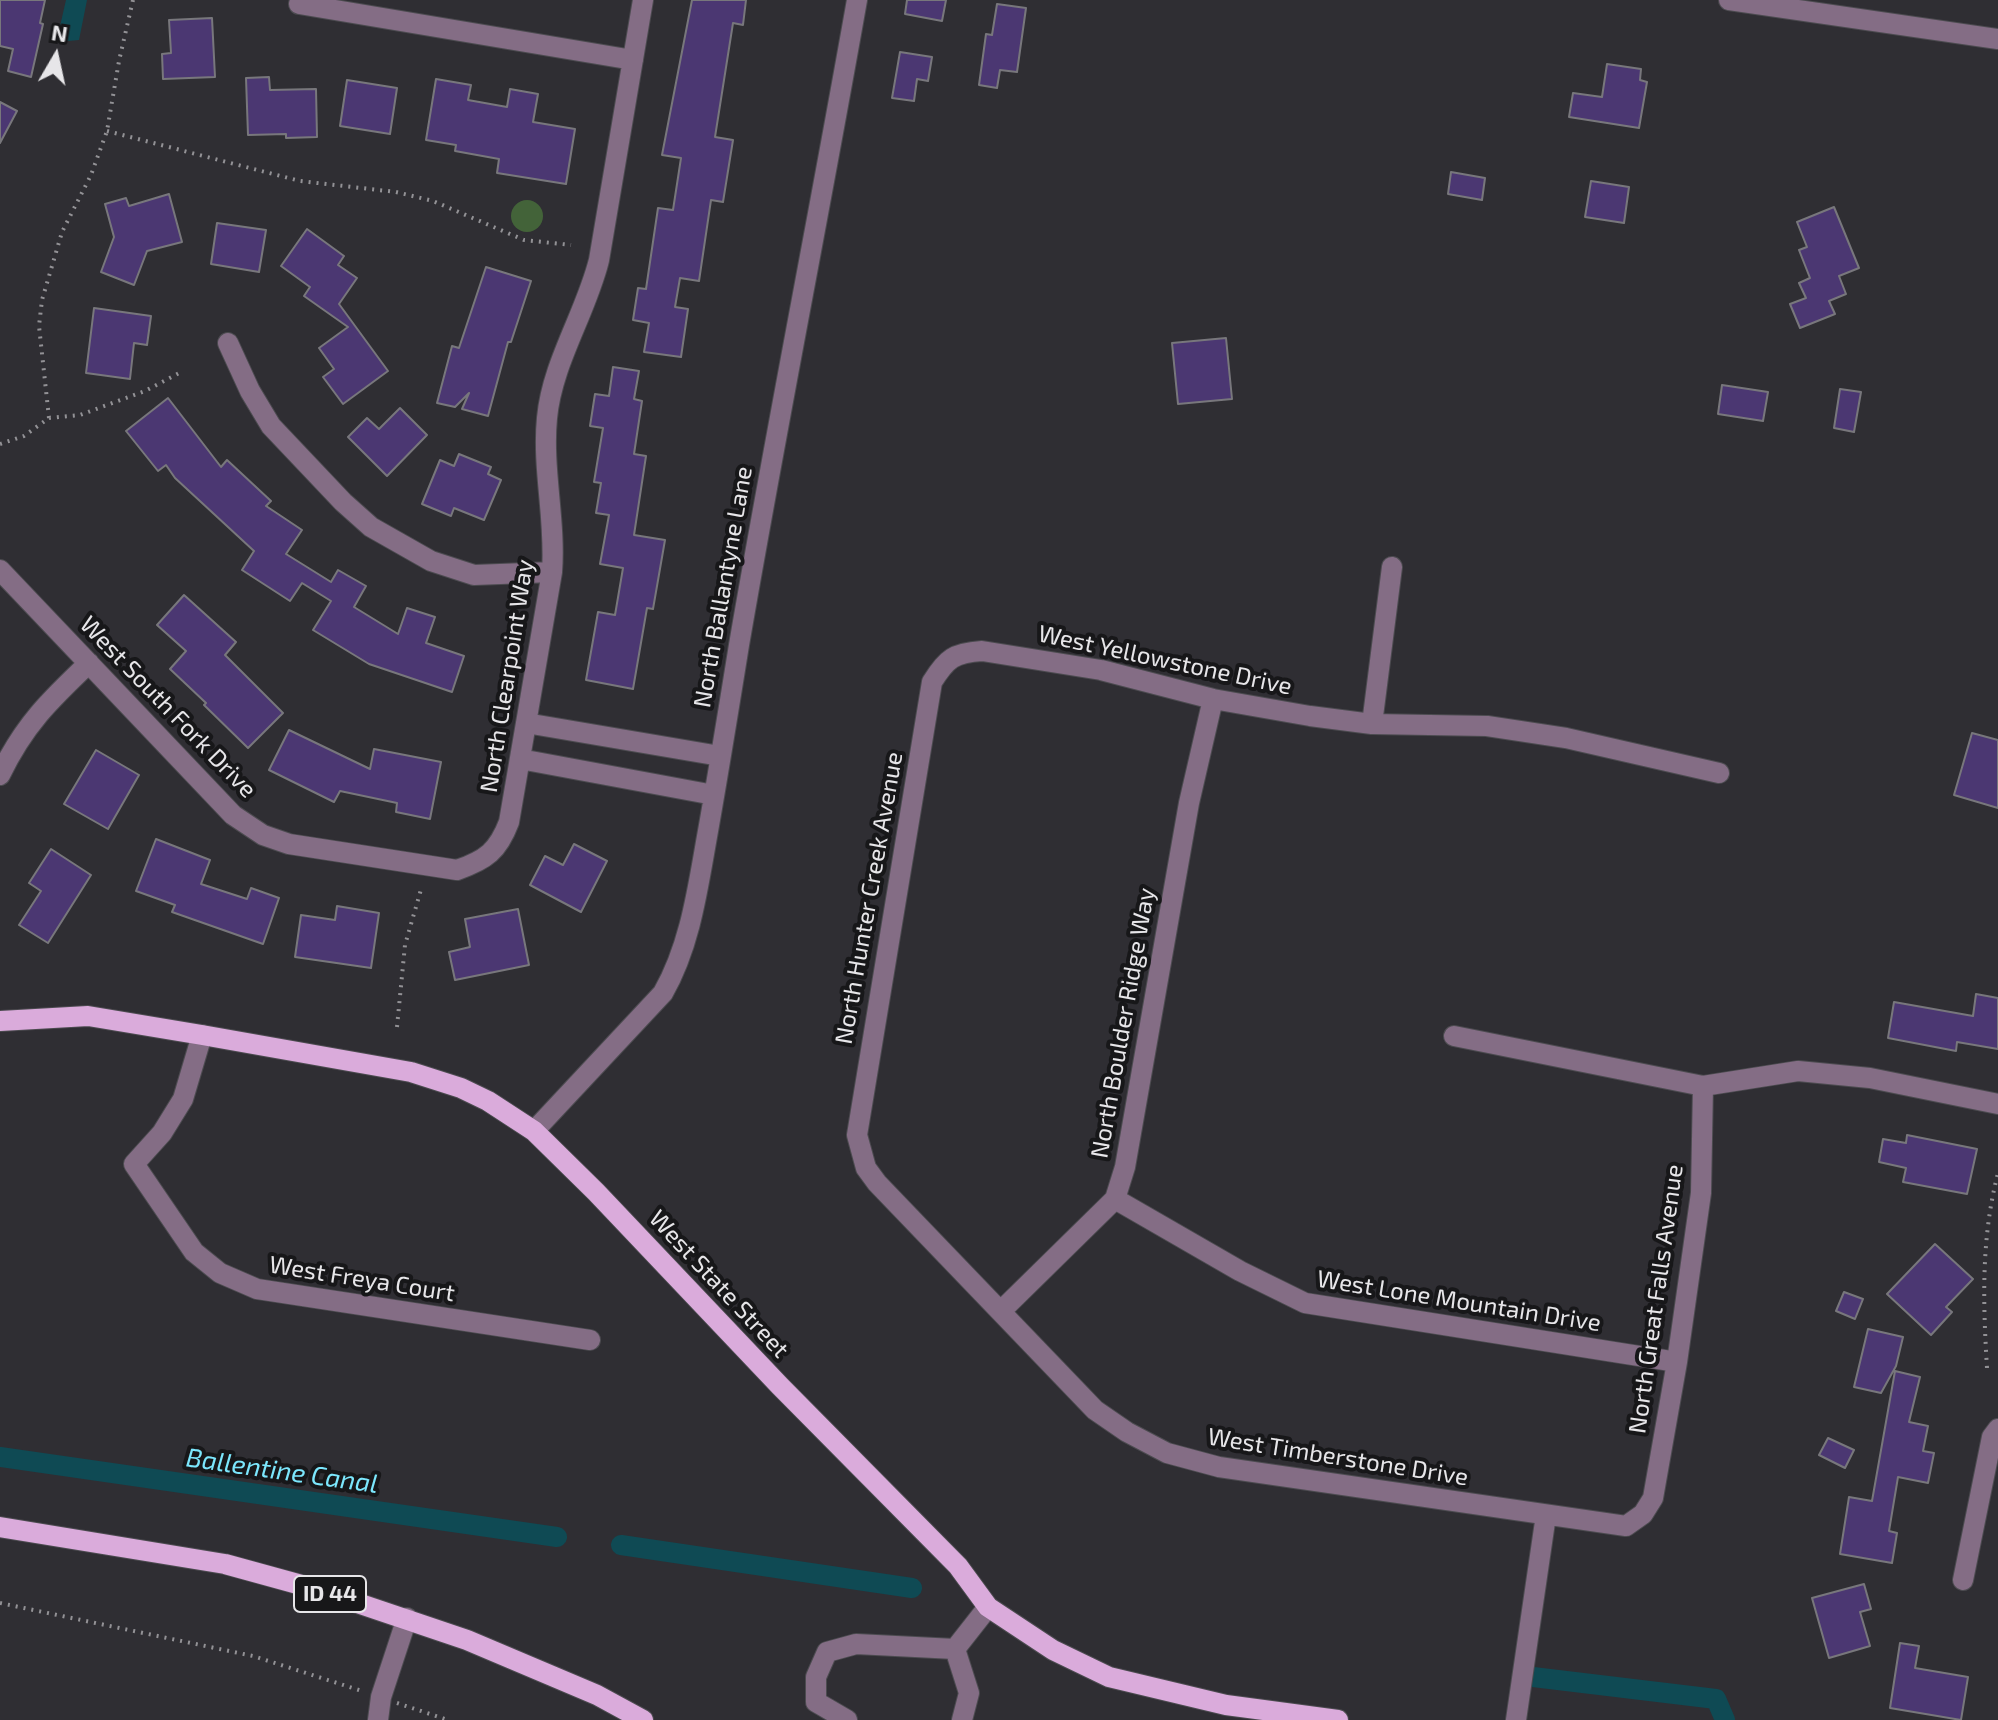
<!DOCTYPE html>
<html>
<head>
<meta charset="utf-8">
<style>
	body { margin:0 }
	#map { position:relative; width:1998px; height:1720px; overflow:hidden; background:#2f2e33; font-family:"Exo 2",sans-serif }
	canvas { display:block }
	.north { position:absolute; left:16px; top:16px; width:80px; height:80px; -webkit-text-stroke:6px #171719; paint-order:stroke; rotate:9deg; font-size:22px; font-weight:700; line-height:32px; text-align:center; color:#e7e6e9 }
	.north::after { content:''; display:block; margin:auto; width:28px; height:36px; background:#e7e6e9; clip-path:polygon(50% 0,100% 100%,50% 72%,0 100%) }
</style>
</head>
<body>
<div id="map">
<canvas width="1998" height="1720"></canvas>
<div class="north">N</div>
</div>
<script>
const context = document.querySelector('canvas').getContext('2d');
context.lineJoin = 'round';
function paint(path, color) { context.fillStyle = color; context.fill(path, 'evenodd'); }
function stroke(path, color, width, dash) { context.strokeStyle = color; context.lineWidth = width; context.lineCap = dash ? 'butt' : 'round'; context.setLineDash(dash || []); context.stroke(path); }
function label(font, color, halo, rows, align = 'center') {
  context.font = font + ' "Exo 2",sans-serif'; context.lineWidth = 8; context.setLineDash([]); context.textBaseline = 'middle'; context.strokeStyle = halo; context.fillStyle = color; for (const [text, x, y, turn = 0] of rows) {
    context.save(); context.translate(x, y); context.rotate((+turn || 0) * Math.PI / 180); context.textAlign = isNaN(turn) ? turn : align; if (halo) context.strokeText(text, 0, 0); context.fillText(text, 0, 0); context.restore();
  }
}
const green = new Path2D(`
	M511 216a16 16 0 1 1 32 0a16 16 0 1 1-32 0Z`);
const water = new Path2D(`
	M66 0H87L79 40 68 41 58 35Z`);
const canal = new Path2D(`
	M0 1457 557 1537
	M621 1545 912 1588
	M1533 1677 1716 1699 1725 1720`);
const building = new Path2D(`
	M0 0H45L40 23 43 24 31 77 8 71 13 49 0 46Z
	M692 0H746L743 25 733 23 715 137 733 140 723 202 711 200 699 281 680 278 675 307 688 309 681 357 644 352 649 323 633 320 638 288 646 289 658 208 673 210 681 158 662 155Z
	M907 0H946L942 21 905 14Z
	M997 4 1026 8 1017 72 1000 70 997 88 979 85 986 34 992 35Z
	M212 18 215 77 163 79 162 54 171 53 169 20Z
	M900 52 932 57 928 81 917 79 914 101 892 98Z
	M1607 64 1641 69 1640 80 1647 82 1639 128 1569 117 1573 93 1602 97Z
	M269 77 270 90 316 89 317 137 286 138V134L248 135 246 78Z
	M436 79 471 85 468 100 507 107 510 89 538 94 533 122 575 129 566 184 497 173 499 159 455 151 456 145 426 140Z
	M347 80 397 88 390 134 340 126Z
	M0 102 17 111 0 143Z
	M1451 172 1485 178 1482 200 1448 194Z
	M1591 181 1629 187 1624 223 1585 217Z
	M169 194 182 242 147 251 134 285 101 272 114 237 105 204 126 198 129 206Z
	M1834 207 1859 268 1839 276 1846 294 1829 301 1835 314 1800 328 1790 304 1806 298 1799 283 1810 278 1799 250 1807 247 1797 222Z
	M217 223 266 230 259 272 211 264Z
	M307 229 344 256 338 265 357 278 339 304 388 371 343 404 323 377 334 369 319 348 348 327 304 296 310 287 281 266Z
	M486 267 531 281 511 342H508L488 416 462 409 469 393 455 407 437 403 452 346 459 348Z
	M94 308 151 316 147 345 134 343 130 379 86 373Z
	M1226 338 1232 399 1178 404 1172 343Z
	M613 367 639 371 634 399 642 401 634 454 646 456 634 535 665 540 653 609 647 608 633 689 586 680 598 612 615 615 623 568 600 564 609 515 596 513 601 483 594 482 603 428 590 426 595 394 609 396Z
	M1722 385 1768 392 1763 421 1718 414Z
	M1840 389 1861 392 1854 432 1834 428Z
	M168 398 221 467 227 460 271 501 266 506 302 530 286 554 331 582 338 570 366 586 354 607 398 634 407 608 435 617 426 643 464 656 452 692 369 664 313 630 331 601 302 583 290 601 242 570 254 551 175 478 166 465 158 471 126 431Z
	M400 408 427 435 387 476 348 437 367 418 379 429Z
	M459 454 491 467 488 474 501 480 484 520 454 508 451 516 422 504 440 460 454 466Z
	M184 595 236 642 225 655 283 713 248 748 204 705 206 703 170 669 186 651 157 625Z
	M289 730 370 769 374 749 441 762 430 819 396 812 397 803 340 791 334 802 269 770Z
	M1972 733 1998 740V808L1954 795Z
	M96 750 139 775 108 829 64 804Z
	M156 839 210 860 201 884 247 899 251 888 279 898 263 944 172 912 175 905 136 891Z
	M574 844 607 861 581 912 530 885 545 856 563 865Z
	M51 849 91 875 48 943 19 925 41 891 29 883Z
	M337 906 379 913 371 968 295 957 301 915 335 920Z
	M518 909 529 965 455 980 449 952 470 947 465 919Z
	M1976 994 1998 998V1049L1957 1042 1956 1051 1888 1038 1894 1002 1973 1016Z
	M1907 1135 1977 1149 1967 1194 1903 1182 1906 1168 1879 1162 1883 1139 1906 1143Z
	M1935 1244 1973 1279 1946 1307 1952 1312 1931 1335 1887 1294Z
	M1844 1292 1863 1299 1855 1319 1836 1311Z
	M1868 1329 1903 1337 1896 1366 1881 1393 1854 1387Z
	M1895 1371 1920 1377 1909 1422 1928 1426 1923 1451 1934 1453 1928 1483 1898 1477 1889 1531 1897 1533 1892 1563 1840 1554 1849 1497 1872 1501Z
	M1828 1438 1854 1450 1845 1468 1819 1455Z
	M1864 1584 1871 1609 1860 1612 1870 1646 1829 1658 1812 1598Z
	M1900 1643 1919 1646 1915 1668 1968 1677 1961 1720 1890 1708Z`);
const path = new Path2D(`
	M107 131 300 181 396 192 433 201 524 240 571 245
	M49 418 39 326 42 300 62 232 91 175 107 131 119 61 133 0
	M0 444 24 436 49 418 80 415 145 391 183 371
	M397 1027 405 945 422 886
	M1987 1368C1983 1302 1981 1238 1998 1173
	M0 1603 253 1656 362 1691
	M397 1703 448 1720`);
const minor = new Path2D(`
	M1729 0 1998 39
	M299 4 633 60
	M228 343 250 391 271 426 343 502 371 527 431 561 474 575 552 572
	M0 570 233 815 263 835 289 844 457 870C486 860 498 851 509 822L552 572C556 521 542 469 547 418 552 363 586 313 599 260L643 0
	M526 723 720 756
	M1372 724 1392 567
	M520 759 714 795
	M0 775C24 725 50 700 89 663
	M202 1035 183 1099 162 1133 134 1164 194 1252 220 1273 257 1289 590 1340
	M1454 1036 1703 1086 1798 1071 1870 1078 1998 1104
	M1703 1086 1701 1193 1677 1362 1653 1498 1643 1514 1626 1526 1219 1467 1167 1453 1127 1432 1095 1410 877 1183 866 1168 857 1135 932 682C947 658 954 653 982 651L1101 670 1213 699 1310 716 1372 724 1487 726 1566 738 1719 773
	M534 1131 663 993C691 944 698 886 708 831 719 769 729 707 739 645 776 430 819 215 857 0
	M1115 1199 1240 1271 1305 1303 1677 1362
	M1001 1311 1115 1199 1125 1167 1189 803 1213 699
	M1963 1580 1992 1437 1998 1429
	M955 1649 969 1693 962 1720
	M955 1649 988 1607
	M378 1720 381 1697 407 1618
	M847 1720 816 1702V1677L827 1652 856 1644 955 1649
	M1516 1720 1546 1515`);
const major = new Path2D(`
	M0 1021 88 1016 202 1035 411 1072 461 1088 488 1101 534 1131 596 1192 780 1386 958 1566 988 1607 1053 1650 1109 1677 1226 1705 1338 1720
	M0 1527 225 1564 316 1589 467 1640 597 1695 643 1720`);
const shields = [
	[330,1594,72]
];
const shieldNames = [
	["ID 44",330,1594]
];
const streetNames = [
	["North Ballantyne Lane",723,587,-80],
	["West Yellowstone Drive",1165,660,12],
	["North Clearpoint Way",507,676,-81],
	["West South Fork Drive",168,707,46],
	["North Hunter Creek Avenue",869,898,-80],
	["North Boulder Ridge Way",1123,1023,-80],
	["West Freya Court",362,1279,9],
	["West State Street",719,1284,47],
	["North Great Falls Avenue",1656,1299,-82],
	["West Lone Mountain Drive",1459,1301,9],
	["West Timberstone Drive",1338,1457,9]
];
const waterNames = [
	["Ballentine Canal",282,1471,8]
];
paint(green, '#436339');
paint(water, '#0f4a54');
stroke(canal, '#0f4a54', 20);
paint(building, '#4b3772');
stroke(building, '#78777c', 2);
stroke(minor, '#4c4b50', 22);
stroke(major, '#4c4b50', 22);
stroke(path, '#939296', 4, [2, 6]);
stroke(minor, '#846d85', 20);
stroke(major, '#daabdb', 20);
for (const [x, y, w] of shields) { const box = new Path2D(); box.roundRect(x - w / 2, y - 18, w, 36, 6); context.fillStyle = '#171719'; context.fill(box); stroke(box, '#e7e6e9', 2); }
label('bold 22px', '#e7e6e9', null, shieldNames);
label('24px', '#e7e6e9', '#171719', streetNames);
label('italic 26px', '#7ce7fd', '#171719', waterNames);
</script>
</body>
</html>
